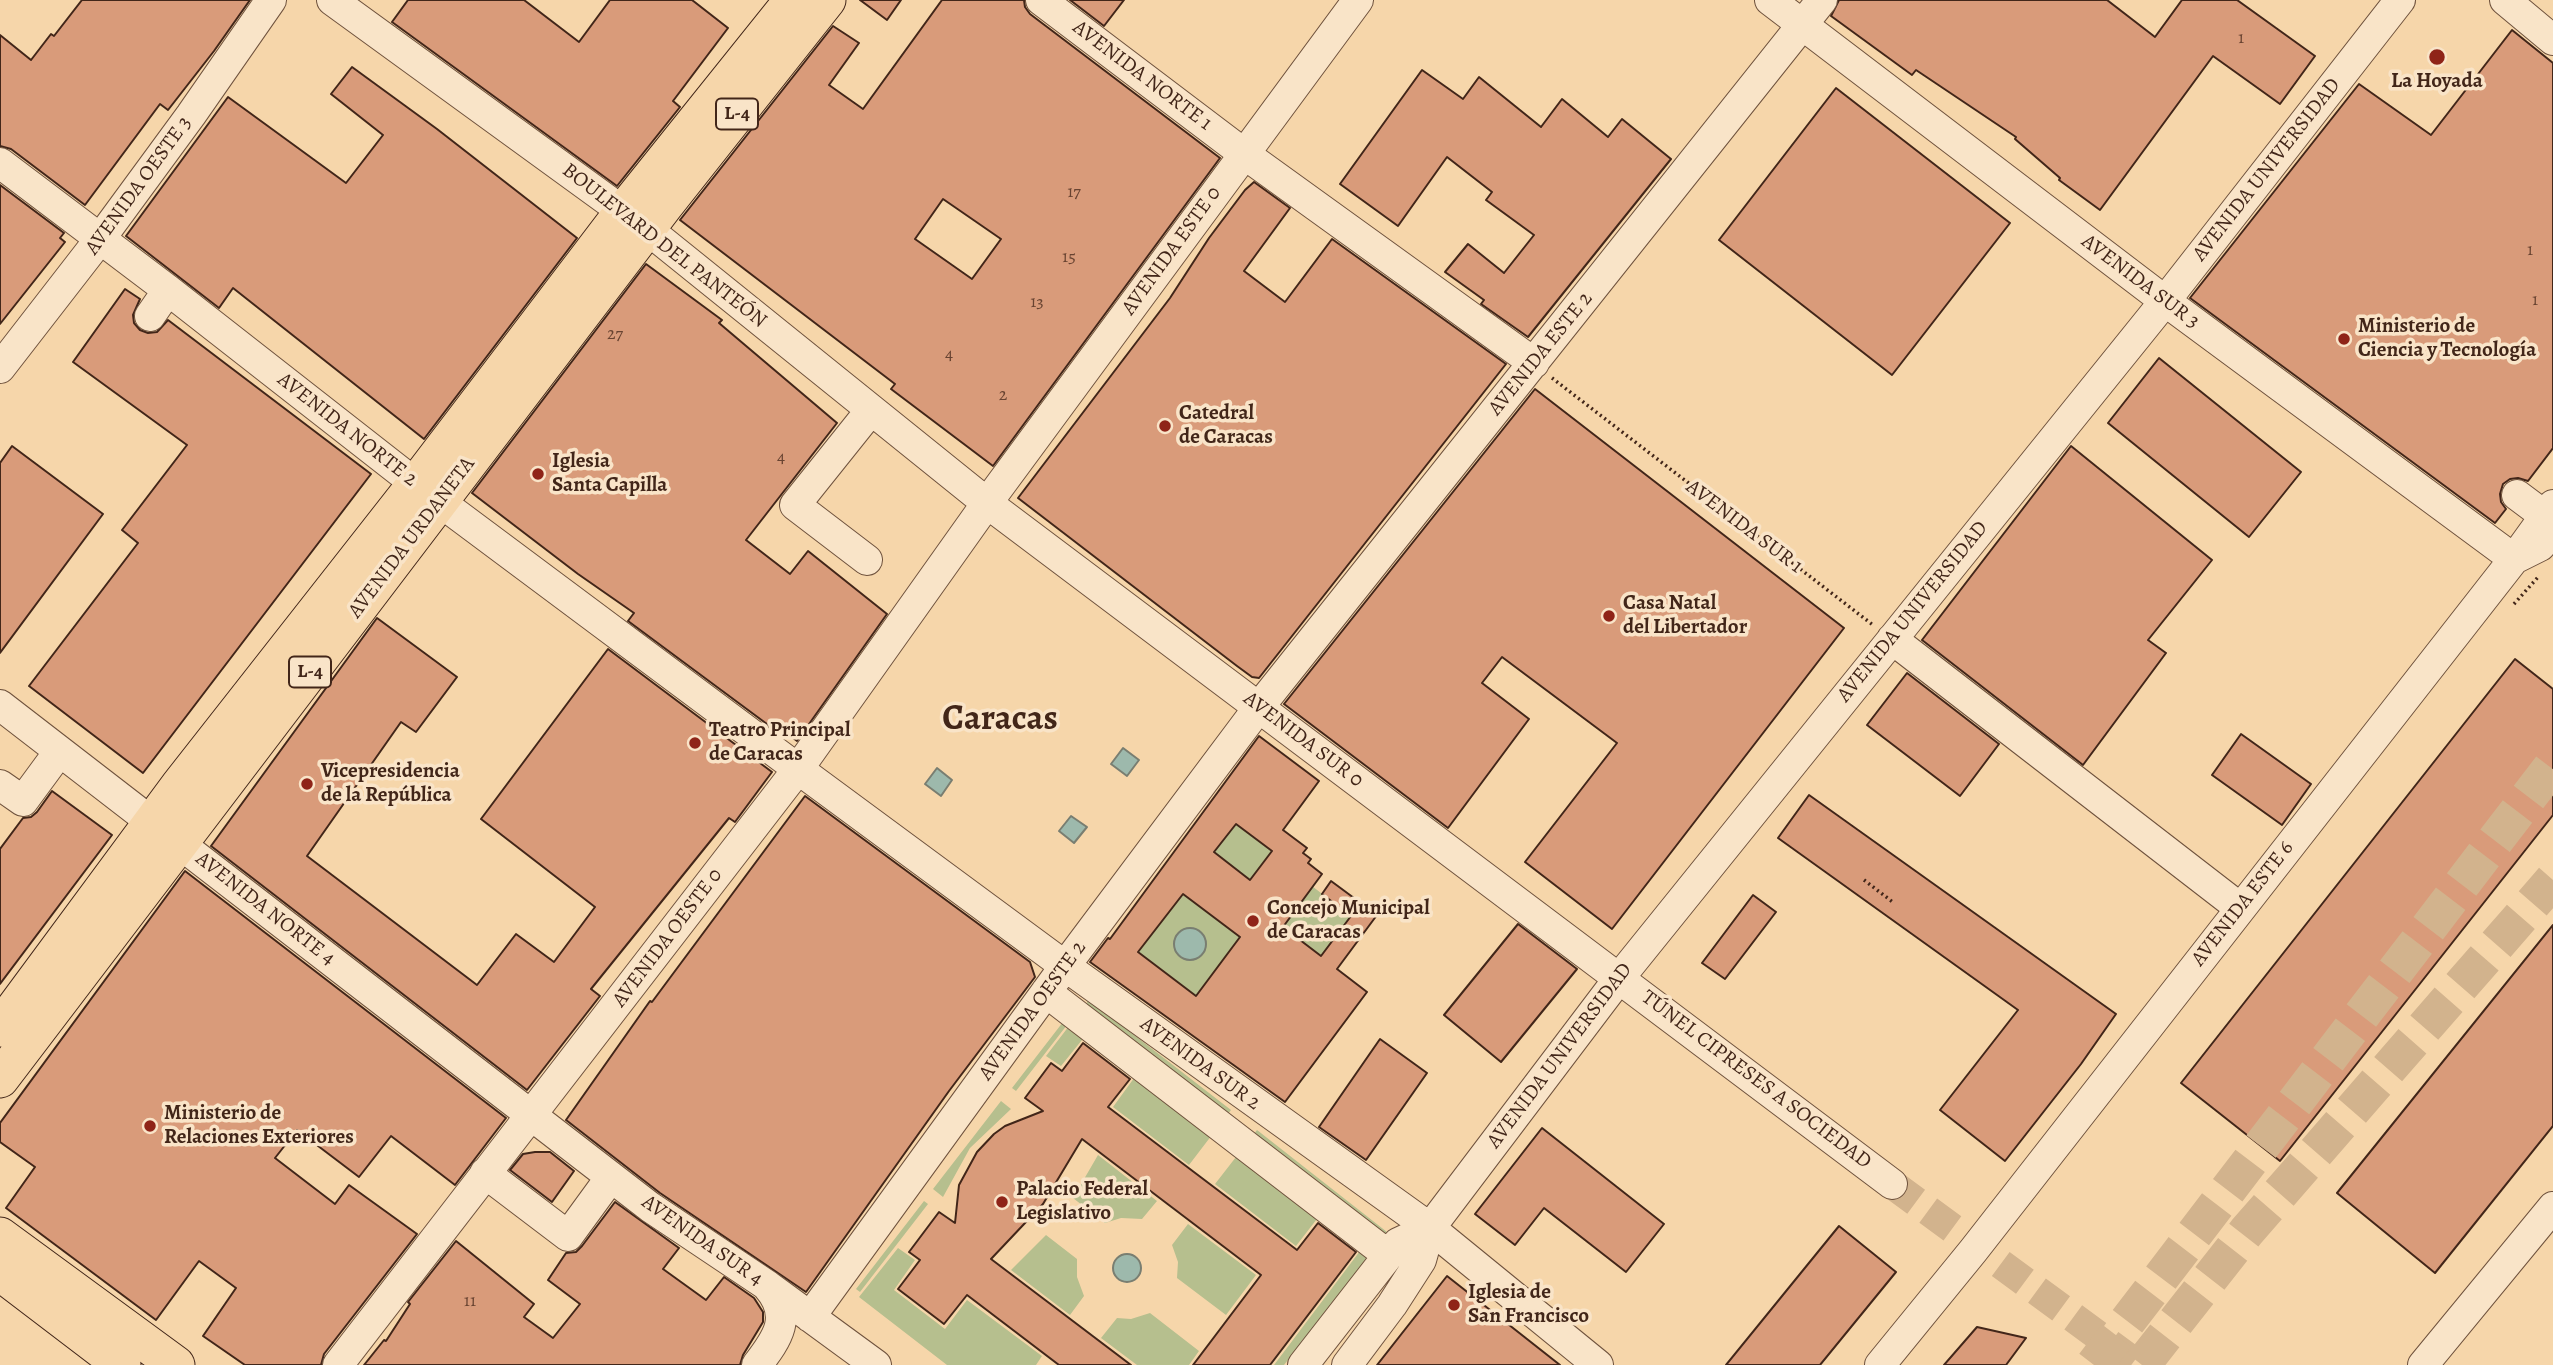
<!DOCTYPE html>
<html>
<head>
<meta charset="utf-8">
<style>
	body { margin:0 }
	canvas { display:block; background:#f6d6aa }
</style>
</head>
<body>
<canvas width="2553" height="1365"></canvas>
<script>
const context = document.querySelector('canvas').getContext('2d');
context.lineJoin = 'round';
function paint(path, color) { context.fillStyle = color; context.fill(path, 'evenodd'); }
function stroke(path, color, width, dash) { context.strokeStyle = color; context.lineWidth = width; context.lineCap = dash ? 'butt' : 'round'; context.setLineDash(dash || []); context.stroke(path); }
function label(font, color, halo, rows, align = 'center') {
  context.font = font + ' Alegreya,serif'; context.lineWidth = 7; context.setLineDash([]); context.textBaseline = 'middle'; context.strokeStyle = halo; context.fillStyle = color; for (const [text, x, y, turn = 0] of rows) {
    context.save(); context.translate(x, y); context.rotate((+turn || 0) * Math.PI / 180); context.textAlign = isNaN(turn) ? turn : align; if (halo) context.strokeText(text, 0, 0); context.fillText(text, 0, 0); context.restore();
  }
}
const green = new Path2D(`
	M1236 824 1278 856 1250 880 1214 852Z
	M1291 870 1351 916 1321 956 1283 927Z
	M1183 894 1240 937 1196 996 1138 952Z
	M1080 1000 1084 1003 1016 1091 1012 1088Z
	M1089 1000 1231 1110 1189 1165 1113 1107 1137 1074 1086 1035 1061 1066 1046 1056Z
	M1001 1101 1011 1109 970 1148 943 1197 933 1189Z
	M1257 1130 1387 1232 1284 1365H1274L1363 1247 1320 1215 1296 1246 1215 1184Z
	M1098 1155 1157 1201 1142 1219 1121 1218 1105 1223 1073 1198Z
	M924 1201 928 1204 860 1292 856 1289Z
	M1188 1224 1256 1275 1226 1315 1177 1278 1178 1262 1172 1245Z
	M1046 1235 1077 1259V1277L1084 1296 1070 1315 1011 1270Z
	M898 1248 915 1260 894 1290 945 1329 967 1300 1042 1356 1036 1365H947L859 1297Z
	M1150 1313 1199 1351 1189 1365H1137L1101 1338 1117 1318 1131 1319Z`);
const water = new Path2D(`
	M1123 748 1139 760 1127 776 1111 764Z
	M937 768 952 780 941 796 925 784Z
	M1071 816 1087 827 1074 843 1059 831Z
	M1174 944a16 16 0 1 1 32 0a16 16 0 1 1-32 0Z
	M1113 1268a14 14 0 1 1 28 0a14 14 0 1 1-28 0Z`);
const building = new Path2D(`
	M82 0H250L214 51 168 110 160 104 85 205 11 149 0 146V35L31 60 51 34 54 36Z
	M408 0H524L579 42 610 0H692L728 28 673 101 680 107 617 186 392 22Z
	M860 0H901L887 20Z
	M942 0H1024L1025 7 1030 14 1220 158 993 466 891 389 895 384 680 220 833 26 859 43 829 85 863 109ZM943 199 1001 239 972 279 915 239Z
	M1070 0H1124L1104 26Z
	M1839 0H2107L2155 37 2182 0H2237L2315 56 2280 104 2213 56 2100 210 2059 180 2060 178 2015 139 2016 137 1916 70 1912 75 1831 16Z
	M2512 30 2553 63V448L2528 481 2518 478 2510 479 2503 484 2500 494 2501 502 2506 509 2495 523 2190 298 2359 84 2431 135Z
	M352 67 437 129 577 238 424 439 233 288 219 308 126 236 228 97 346 183 383 135 331 94Z
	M1422 70 1463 99 1479 77 1541 127 1562 99 1608 137 1622 119 1671 159 1528 337 1481 304 1484 300 1445 272 1468 244 1504 273 1534 235 1486 200 1492 192 1447 157 1398 226 1340 184Z
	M1836 88 2010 223 1892 375 1719 240Z
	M1254 182 1290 208 1244 271 1285 302 1332 239 1506 364 1259 678 1252 677 1237 666 1018 498 1170 298 1209 238 1245 190Z
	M0 185 64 233 60 238 65 242 0 324Z
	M646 264 722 320 719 323 837 423 746 540 790 574 808 551 887 614 797 741 775 724V730L628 621 634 613 578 574 472 493Z
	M125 289 140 299 133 315 134 323 140 330 148 333 157 332 168 320 371 474 143 773 29 686 138 543 122 530 187 445 73 362Z
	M2159 358 2301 472 2249 537 2108 423Z
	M1535 389 1844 628 1612 929 1525 862 1617 743 1502 657 1482 683 1529 719 1448 828 1284 704Z
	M12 446 103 514 0 653V463Z
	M2071 446 2212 560 2148 640 2166 653 2083 765 1922 640Z
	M377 618 457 677 416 732 401 722 307 856 477 985 516 934 554 962 595 907 481 819 608 649 772 772 735 822 729 818 591 989 600 996 527 1090 211 846Z
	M2515 659 2553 689V815L2280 1161 2181 1083Z
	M1907 673 1999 744 1960 796 1867 725Z
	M2241 734 2311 784 2282 825 2212 775Z
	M1259 736 1319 781 1283 830 1307 848 1303 853 1311 859 1308 863 1322 874 1283 927 1321 956 1351 916 1322 894 1331 881 1377 915 1337 969 1367 992 1285 1102 1090 962 1108 938 1110 939ZM1236 824 1272 851 1250 880 1214 852ZM1183 894 1240 937 1196 996 1138 952Z
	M52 791 112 835 0 984V849L23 818 31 817 37 812Z
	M1809 795 2116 1014 2081 1064 2005 1161 1940 1110 2018 1010 1778 838Z
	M805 796 1030 962 1035 977 949 1091 806 1292 660 1193 566 1120 650 1001 652 1002Z
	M185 871 506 1118 455 1185 391 1136 359 1177 297 1130 275 1158 335 1204 349 1185 417 1234 324 1354 321 1365H245L203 1336 236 1288 199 1261 156 1320 6 1208 35 1167 0 1142V1123Z
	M1753 895 1776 912 1725 979 1702 963Z
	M1518 924 1577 969 1501 1062 1444 1015Z
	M2553 925V1126L2435 1273 2337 1193Z
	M1380 1039 1427 1073 1366 1160 1319 1127Z
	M1083 1043 1130 1079 1108 1107 1297 1250 1318 1223 1356 1252 1270 1365H1193L1261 1275 1082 1139 1043 1204 991 1259 1131 1365H1059L967 1295 944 1324 898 1289 920 1260 909 1252 939 1212 955 1223 959 1185 977 1152 994 1134 1005 1126 1043 1111 1025 1098 1051 1063 1062 1071Z
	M1542 1128 1664 1224 1626 1272 1544 1208 1515 1245 1475 1214Z
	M535 1152H550L574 1171 552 1202 510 1170 523 1154Z
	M615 1202 679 1248 663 1269 706 1300 724 1277 754 1298 763 1312V1322L743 1355 740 1365H364L384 1340 386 1341 410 1304 408 1302 456 1241 534 1304 524 1317 553 1338 580 1304 548 1280 566 1253 576 1252 582 1246Z
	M1839 1226 1896 1272 1820 1365H1726Z
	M1447 1276 1560 1365H1377Z
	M1977 1327 2026 1338 2006 1365H1944Z`);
const minorTunnel = new Path2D(`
	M1892 1184 2138 1365`);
const majorTunnel = new Path2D(`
	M2094 1365 2553 765
	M2142 1365 2247 1231 2553 880`);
const path = new Path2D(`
	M1552 378 1873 625
	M2514 604 2539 576
	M1864 880 1894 903`);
const minor = new Path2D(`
	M332 0 647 229 987 503 1892 1184
	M1041 0 1243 153 1534 363
	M1770 0 2165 301 2514 559 2553 505
	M2505 0 2553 40
	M0 163 168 290 416 484 798 769 1065 966 1430 1228 1598 1365
	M150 316 168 290
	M0 368 100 239 191 115 271 0
	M2517 495 2545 516
	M867 560 795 505 871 410
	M1892 639 2240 908
	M0 705 650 1207 768 1286 876 1365
	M0 785 23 801 59 752
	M1046 992 1388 1255
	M485 1173 568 1236 611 1177
	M810 1317 1065 966 1259 707 1822 0
	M338 1365 798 769 987 503 1358 0
	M757 1365C778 1338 793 1316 768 1287
	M1303 1365 1398 1243 1430 1228
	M1347 1365 1392 1305 1421 1260 1430 1228 1620 977 2165 301 2400 0
	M1880 1365 1973 1251 2514 559 2540 546 2553 532
	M2423 1365 2553 1207`);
const major = new Path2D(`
	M0 1028 179 786 416 484 623 212 793 0
	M0 1079 664 206 827 0
	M0 1236 176 1365
	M0 1272 122 1365`);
const markers = [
	[2437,57,9,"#8f2418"],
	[2344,339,7,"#8f2418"],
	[1165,426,7,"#8f2418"],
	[538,474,7,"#8f2418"],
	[1609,616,7,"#8f2418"],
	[695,743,7,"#8f2418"],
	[307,784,7,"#8f2418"],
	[1253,921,7,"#8f2418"],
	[150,1126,7,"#8f2418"],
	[1002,1202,7,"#8f2418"],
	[1454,1305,7,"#8f2418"]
];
const numberNames = [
	["1",2241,39],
	["17",1074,193],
	["1",2530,251],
	["15",1069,258],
	["1",2535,301],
	["13",1037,303],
	["27",615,335],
	["4",949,355],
	["2",1003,396],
	["4",781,458],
	["11",470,1302]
];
const shields = [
	[737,114,42],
	[310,672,42]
];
const shieldNames = [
	["L-4",737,114],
	["L-4",310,672]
];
const streetNames = [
	["AVENIDA NORTE 1",1142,76,37],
	["AVENIDA UNIVERSIDAD",2267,170,-52],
	["AVENIDA OESTE 3",139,186,-54],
	["BOULEVARD DEL PANTEÓN",664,246,38],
	["AVENIDA ESTE 0",1172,251,-54],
	["AVENIDA SUR 3",2140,282,37],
	["AVENIDA ESTE 2",1541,354,-51],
	["AVENIDA NORTE 2",347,430,38],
	["AVENIDA SUR 1",1744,527,37],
	["AVENIDA URDANETA",412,538,-53],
	["AVENIDA UNIVERSIDAD",1913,612,-51],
	["AVENIDA SUR 0",1303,740,37],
	["AVENIDA ESTE 6",2243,904,-52],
	["AVENIDA NORTE 4",265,909,38],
	["AVENIDA OESTE 0",668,938,-53],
	["AVENIDA OESTE 2",1033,1011,-54],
	["AVENIDA UNIVERSIDAD",1560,1056,-53],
	["AVENIDA SUR 2",1200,1064,36],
	["TÚNEL CIPRESES A SOCIEDAD",1756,1080,37],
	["AVENIDA SUR 4",702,1241,35]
];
const poiNames = [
	["La Hoyada",2437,82,"center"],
	["Ministerio de",2358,327],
	["Ciencia y Tecnología",2358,351],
	["Catedral",1179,414],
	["de Caracas",1179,438],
	["Iglesia",552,462],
	["Santa Capilla",552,486],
	["Casa Natal",1623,604],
	["del Libertador",1623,628],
	["Teatro Principal",709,731],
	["de Caracas",709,755],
	["Vicepresidencia",321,772],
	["de la República",321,796],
	["Concejo Municipal",1267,909],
	["de Caracas",1267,933],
	["Ministerio de",164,1114],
	["Relaciones Exteriores",164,1138],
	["Palacio Federal",1016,1190],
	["Legislativo",1016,1214],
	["Iglesia de",1468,1293],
	["San Francisco",1468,1317]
];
const townNames = [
	["Caracas",1000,720]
];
paint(green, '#b6bf8e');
paint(water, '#9db9ac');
stroke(water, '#797e71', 2);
paint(building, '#d99b7a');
stroke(building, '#422619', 2);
stroke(minorTunnel, '#d2b38d', 30, [30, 15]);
stroke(majorTunnel, '#d2b38d', 37, [37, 18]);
stroke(minor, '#6f523d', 32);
stroke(major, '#422619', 39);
stroke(path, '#422619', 3.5, [2, 3.5]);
stroke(minor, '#f9e4c8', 30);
stroke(major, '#f6d6aa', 37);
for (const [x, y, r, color] of markers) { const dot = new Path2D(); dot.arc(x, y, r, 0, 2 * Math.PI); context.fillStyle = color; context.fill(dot); stroke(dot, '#f9e4c8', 2.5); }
label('18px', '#684331', null, numberNames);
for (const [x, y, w] of shields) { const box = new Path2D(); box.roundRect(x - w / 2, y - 15.5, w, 31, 5); context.fillStyle = '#f9e4c8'; context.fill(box); stroke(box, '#422619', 2); }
label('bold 19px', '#422619', null, shieldNames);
label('21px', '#422619', '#f9e4c8', streetNames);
label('bold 21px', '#422619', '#f9e4c8', poiNames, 'left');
label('bold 35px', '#422619', '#f9e4c8', townNames);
</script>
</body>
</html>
